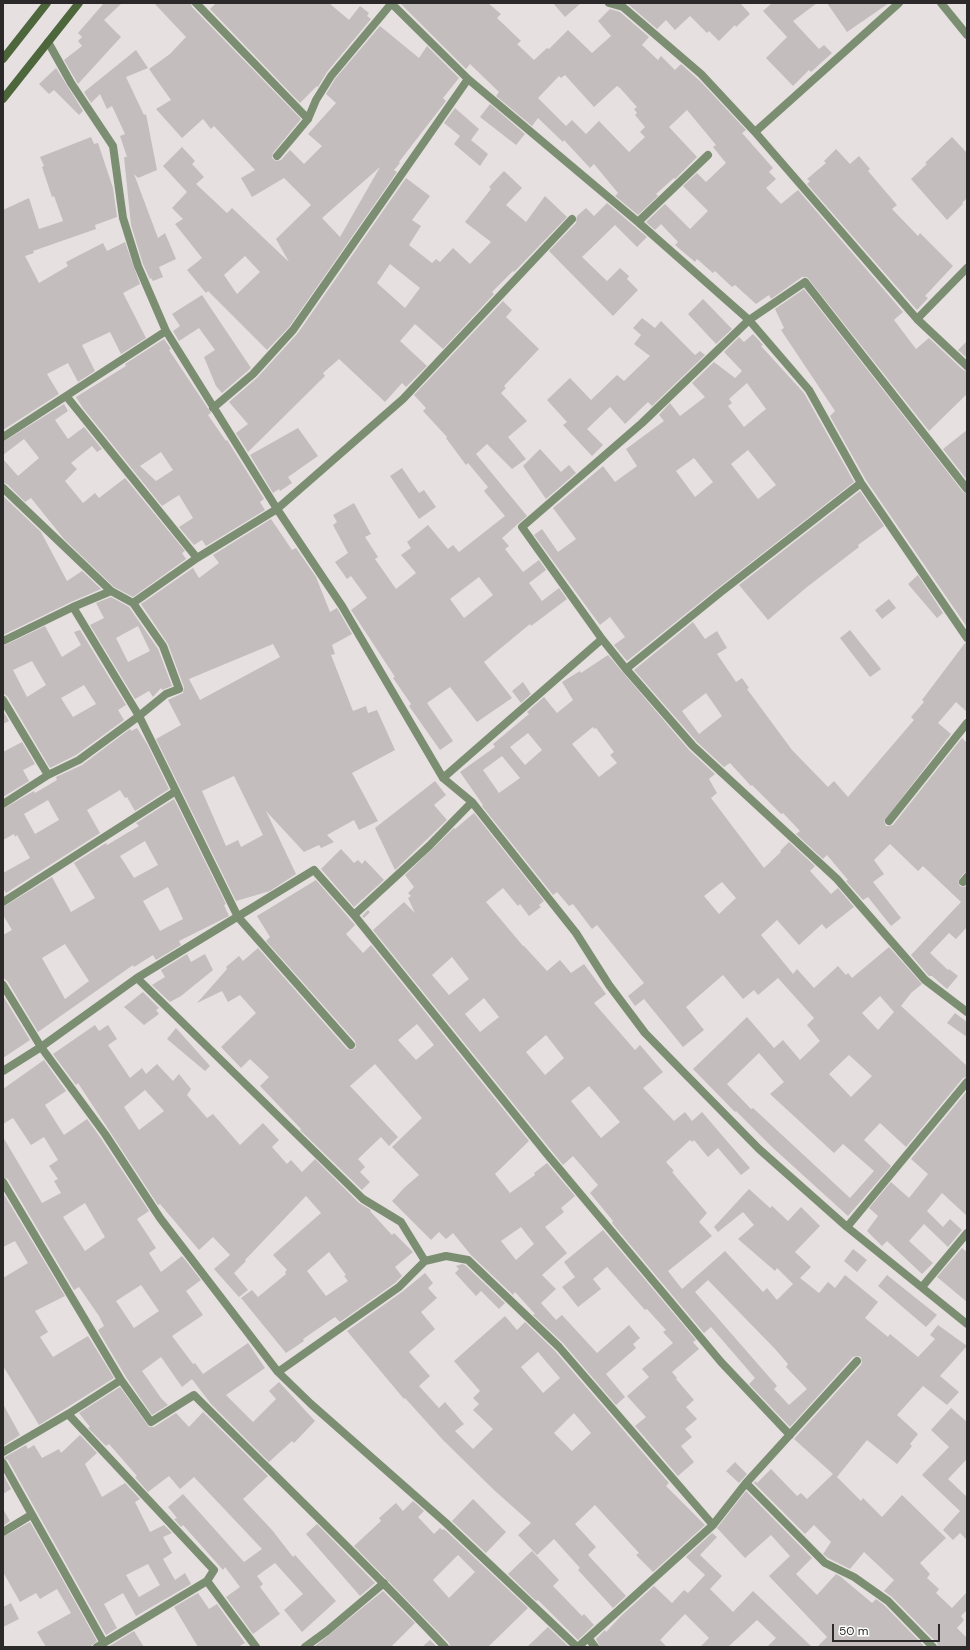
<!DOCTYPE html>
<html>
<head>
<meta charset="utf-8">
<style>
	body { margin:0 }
	#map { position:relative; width:970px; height:1650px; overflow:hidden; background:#e6e0e0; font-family:"DM Sans",sans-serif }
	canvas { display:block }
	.frame { position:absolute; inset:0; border:4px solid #2b2929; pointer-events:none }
	.scale { position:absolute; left:832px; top:1624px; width:108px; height:18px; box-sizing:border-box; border:2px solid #2b2929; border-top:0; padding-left:5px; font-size:12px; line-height:14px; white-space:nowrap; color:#2b2929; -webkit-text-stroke:3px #fff; paint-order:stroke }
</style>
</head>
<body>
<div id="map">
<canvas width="970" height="1650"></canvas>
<div class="frame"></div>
<div class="scale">50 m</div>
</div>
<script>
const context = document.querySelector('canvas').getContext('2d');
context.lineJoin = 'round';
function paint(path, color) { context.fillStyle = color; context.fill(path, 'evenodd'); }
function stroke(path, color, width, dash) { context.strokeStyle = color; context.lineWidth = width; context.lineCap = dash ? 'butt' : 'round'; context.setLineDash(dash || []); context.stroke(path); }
const building = new Path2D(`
	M104 3H122L104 20 121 37 78 84 64 60 82 46 78 41 82 37 78 33Z
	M154 3H191L192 7 301 119 273 153 272 158 276 161 281 160 290 150 304 164 322 146 308 134 336 103 326 94 335 79 380 26 419 58 427 46 459 78 443 98 446 101 399 162 400 163 394 170 397 172 289 327 267 350 208 291 206 293 187 270 202 258 175 224 183 219 172 208 187 192 163 166 182 147 195 161 192 164 204 177 196 184 227 213 232 208 289 262 276 239 311 205 284 178 252 197 241 178 255 170 214 126 211 129 203 119 182 138 156 109 171 100 149 69 170 54 186 37ZM380 167 340 237 322 218ZM245 256 260 272 237 294 224 275Z
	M216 3H329L349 20 360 6 369 13 367 16 371 19 327 72 318 87 317 86 300 103 210 9Z
	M400 3H488L501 14 497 18 521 41 517 44 534 60 547 48 549 49 568 30 592 53 611 36 598 21 610 9 620 12 649 37 642 45 658 60 661 56 675 70 681 64 702 83 746 130 742 133 773 168 769 172 776 179 766 188 781 204 798 190 903 312 894 320 916 349 929 338 963 370 967 371V394L929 431 807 277H802L771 299 769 295 756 304 735 285 732 287 715 271 713 273 697 259 695 262 675 245 678 242 661 224 655 230 646 222 665 204 690 229 708 211 683 186 697 173 706 182 726 163 713 147 716 145 687 110 669 127 697 157 675 179 674 178 656 194 658 196 638 215 615 196 618 193 594 164 590 168 564 140 563 142 538 118 532 126 496 96 499 92 470 64 466 69ZM565 75 594 107 617 86 620 88 637 107 634 109 637 113 635 115 645 127 640 132 645 137 629 152 599 121 586 134 572 120 566 126 538 98 559 76 561 78Z
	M553 3H581L565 17Z
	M627 3H740L750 14 736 27 735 25 719 41 709 31 707 33 690 16 675 30 666 20 657 29Z
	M772 3H817L793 21 819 49 824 45 832 53 811 72 809 70 793 86 766 58 787 37 763 11Z
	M827 3H889L847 32Z
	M136 50 148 68 126 77 144 115 146 114 157 170 138 178 134 174 158 238 165 233 176 259 159 267 163 277 153 281 151 278 150 279 143 264 131 225 124 157H127L120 136 125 134 112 106 107 109 100 94 91 103 84 92Z
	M56 68 83 111 79 115 54 90 49 94 39 84Z
	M490 104 525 134 516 145 480 117Z
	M455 108 479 129 471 140 488 154 480 166 454 144 460 136 444 123Z
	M91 137 94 144 98 143 113 188 117 217 95 225 96 229 33 251 34 253 25 256 39 283 68 266 66 262 103 243 107 251 125 242 140 284 123 293 146 338 121 354 110 332 82 345 95 371 78 382 68 363 47 374 59 394 3 430V210L29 198 39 229 63 221 54 196 52 197 42 167 44 166 40 157Z
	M952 137 967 153V198L962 203 963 204 947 220 911 179 927 164 925 163Z
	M836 149 850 164 859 156 870 169 868 171 897 205 892 209 918 236 920 233 953 266 925 296 928 298 917 310 807 184 810 181 807 179 826 163 824 161Z
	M504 171 522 188 506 205 526 222 545 196 567 217 514 272 513 271 492 292 494 294 443 349 415 324 400 341 427 366 406 387 402 383 385 402 339 359 323 373 325 376 248 452 236 433 248 424 229 402 257 378 298 333 406 178 430 196 412 220 421 226 409 245 432 263 436 259 440 262 453 248 470 264 491 242 465 222 491 189 489 187ZM390 264 420 288 405 308 377 283Z
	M607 203 647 237 637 247 615 225 582 257 607 281 620 268 629 276 627 279 638 290 613 316 549 251 576 223 577 216 586 208 594 216Z
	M804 289 963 492 967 494V627L866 480 830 416 835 411 781 330 784 328 775 309Z
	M202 295 251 368 222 393 216 386 204 357 215 350 199 328 179 341 173 331 180 326 172 314Z
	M703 299 732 329 716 344 688 314Z
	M503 301 512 310 506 317 539 349 504 386 506 388 501 393 527 421 508 437 526 459 512 469 487 444 476 454 527 516 502 538 509 546 505 549 523 572 539 560 546 570 529 583 542 601 559 588 567 599 531 626 530 624 484 662 512 698 477 722 450 687 427 703 453 741 440 750 409 706 411 704 393 678 395 677 351 610 367 598 351 576 347 579 335 562 348 553 333 525 337 522 333 515 354 503 371 534 365 537 378 557 375 559 396 589 416 573 401 555 411 548 407 542 428 525 448 549 453 545 459 552 505 516 484 491 488 487 468 463 466 465 446 438 447 437 423 411 426 408 414 395ZM479 577 493 595 464 618 450 599Z
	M642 318 655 328 661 321 695 355 700 351 705 355 652 406 648 402 625 424 610 407 587 429 603 445 592 456 563 425 567 422 547 400 570 378 591 400 617 375 624 381 650 356 634 344 641 335 633 328Z
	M753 334 763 345 761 346 804 393 854 482 718 588 627 661 614 645 625 637 610 617 600 625 534 535 542 529 558 552 576 539 553 508 603 466 615 482 637 466 626 449 664 421 659 415 670 403 680 416 705 397 692 383 714 362 735 378 742 371 724 352 739 337 744 342ZM747 383 766 409 744 427 728 406 732 403 729 399ZM748 450 776 485 758 499 731 464ZM694 458 713 482 695 497 676 471Z
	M164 339 171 349 169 350 211 413 208 415 226 441 227 440 264 499 260 502 265 510 206 546 202 540 194 545 179 527 193 518 179 495 162 506 83 408 76 397 126 366 125 364ZM161 452 173 470 156 481 140 466Z
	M967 341V358L958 350Z
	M64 404 68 411 55 420 68 439 84 427 102 449 97 452 92 446 71 463 77 469 65 481 83 503 95 493 99 498 125 478 185 551 182 553 186 559 133 597 114 587 64 539 31 498 25 502 7 484 3 483V459L18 476 39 458 24 439 3 455V442Z
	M298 428 318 456 288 477 292 483 280 491 279 489 273 493 250 455Z
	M967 430V480L943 449Z
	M540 449 561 472 569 465 576 473 546 499 523 466Z
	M402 468 419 493 424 490 436 507 419 519 390 476Z
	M860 491 884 526 858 545 859 547 807 587 768 620 739 585Z
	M3 496 41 532 67 581 82 571 101 589 71 602 3 635Z
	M271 519 292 550 296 548 316 577 330 612 337 608 352 634 332 645 335 654 331 655 353 711 366 706 368 713 377 710 395 750 352 773 378 821 359 830 354 820 327 835 334 842 321 848 319 845 304 852 266 811 296 874 270 891 236 901 156 739 181 725 168 700 183 693 184 687 168 644 141 604 193 568 199 578 219 563 213 555ZM273 644 280 657 200 700 189 679ZM234 776 263 835 241 847 238 840 226 846 202 791Z
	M918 575 943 613 937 618 908 584Z
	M111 597 129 607 158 649 172 686 162 690 161 688 153 697 149 691 135 699 90 625 104 618 96 603ZM138 626 150 651 128 662 116 638Z
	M889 599 896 608 882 619 875 610Z
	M693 622 705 639 717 631 727 648 717 654 736 682 742 678 749 688 747 689 792 750 828 787 834 781 848 797 914 720 911 717 924 702 922 700 965 643H967V712L956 702 938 723 951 734 884 821 886 826H889L893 825 962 738 967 743V872L963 874 958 882 960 886 963 887 967 886V927L956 939 949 933 930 953 948 970 949 969 958 976 947 989 932 976H929L911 955 961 902 923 866 918 871 890 844 874 860 884 874 873 882 901 918 891 926 868 897 863 900 846 881 848 880 827 855 823 859 796 834 800 831 783 813 781 814 752 785 751 786 730 763 724 767 697 742 634 670ZM706 693 722 716 699 734 682 711Z
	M45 626 62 657 81 645 74 632 80 630 126 705 118 710 124 720 76 755 50 768 8 697 3 693V646ZM32 661 46 685 27 697 13 670ZM84 685 96 704 73 717 61 698Z
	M850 630 881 669 870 677 840 638Z
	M608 655 689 750 715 774 709 779 717 793 711 798 764 868 781 852 780 851 789 842 815 866 810 871 831 894 838 888 854 907 826 929 822 924 799 945 777 920 761 935 793 974 797 969 814 988 838 966 846 975 848 973 852 978 889 947 922 984 911 993 901 1006 967 1066V1077L963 1078 906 1147 880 1123 864 1140 891 1166 848 1216 772 1147 736 1111 735 1112 693 1069 747 1017 774 1048 783 1040 800 1060 820 1041 807 1025 814 1018 778 978 758 995 754 990 743 999 723 975 686 1007 704 1030 683 1047 644 999 635 1006 628 996 644 983 597 925 592 929 573 904 569 906 557 892 553 895 482 806 483 805 460 772 495 747 493 744 529 714 527 712 544 697 557 713 573 700 562 682 580 671 581 673ZM593 727 594 729 596 728 614 752 610 755 617 763 599 777 572 744ZM528 733 542 750 525 765 510 747ZM502 756 520 778 499 793 483 770ZM722 882 736 898 719 914 704 896ZM880 996 894 1012 878 1030 862 1013ZM759 1053 784 1082 770 1094 834 1153 843 1144 874 1171 850 1198 753 1108 751 1109 727 1084ZM849 1055 872 1076 851 1097 829 1074Z
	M523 682 531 694 521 703 512 691Z
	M3 711 9 721 3 724Z
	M137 728 147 744 169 789 135 811 127 797 125 798 120 790 87 810 100 833 6 893 3 888V873L30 858 17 835 15 837 14 834 3 840V809L34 791 35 793 57 780 56 777 82 765 130 729 131 731ZM48 800 59 820 35 834 24 814Z
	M22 742 35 764 23 770 29 781 3 797V752Z
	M435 781 446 795 434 805 447 820 395 870 375 828Z
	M174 799 226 904 224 905 229 916 179 941 181 945 156 960 153 955 134 967 133 965 38 1032 8 982 3 977V935L12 930 3 915V907L52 877 71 912 95 898 74 863 106 843 107 845 139 826 136 823ZM145 841 158 865 134 878 120 856ZM168 887 183 919 160 931 143 901ZM65 944 89 981 65 999 42 958Z
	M474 813 544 901 539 905 541 907 529 916 520 904 518 906 503 888 486 902 523 946H524L547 971 560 960 571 973 584 964 606 994 594 1003 635 1050 640 1045 663 1072 643 1088 674 1121 685 1112 692 1121 702 1112 750 1168 741 1175 718 1148 708 1157 694 1140 692 1142 690 1140 666 1162 674 1171 672 1172 707 1213 699 1222 712 1236 668 1271 682 1289 725 1251 763 1292 767 1288 777 1300 793 1284 777 1268 775 1271 738 1239 754 1225 743 1212 718 1232 714 1227 749 1189 770 1208 772 1206 788 1221 801 1207 820 1226 795 1252 811 1267 800 1278 819 1293 828 1282 835 1288 845 1275 878 1302 865 1318 888 1337 890 1334 918 1357 935 1339 930 1335 938 1325 967 1346 940 1376 959 1392 947 1405 923 1386 897 1415 918 1434 910 1444 912 1446 897 1464 867 1440 837 1477 861 1501 863 1498 882 1517 902 1495 946 1538 920 1563 930 1574 927 1578 939 1589 936 1593 952 1608 967 1592V1610L961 1616 964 1620 957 1628 967 1638V1647H938L937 1643 892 1597 884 1591 894 1580 864 1552 850 1569 828 1558 823 1554 831 1542 814 1525 805 1534 754 1483 755 1481 757 1483 771 1469 797 1496 801 1493 807 1499 833 1474 794 1439 861 1365 862 1362 861 1357 858 1356 853 1357 790 1427 749 1384 755 1378 711 1327 704 1333 612 1223 613 1221 590 1193 598 1185 573 1156 563 1165 373 930 404 902 415 913 408 898 411 896 408 893 414 887 405 875 454 828 455 829ZM452 957 469 979 449 995 432 975ZM484 998 499 1017 480 1032 465 1014ZM546 1035 564 1058 545 1075 526 1052ZM589 1086 620 1122 601 1138 571 1101ZM708 1280 776 1350 788 1364 786 1367 807 1389 789 1405 774 1389 777 1386 695 1292Z
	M341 849 354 863 358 860 362 864 365 860 384 880 354 907 321 869Z
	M316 880 355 925 346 934 363 953 371 945 529 1141 495 1174 510 1193 535 1175 534 1173 547 1163 575 1196 561 1208 564 1212 545 1227 567 1253 542 1275 556 1289 541 1303 556 1320 562 1315 597 1353 629 1325 640 1338 633 1344 636 1348 606 1374 625 1397 616 1405 563 1343 533 1315 535 1314 515 1292 513 1295 471 1255 453 1233 446 1239 439 1232 431 1240 392 1201 404 1188 419 1175 392 1147 422 1118 375 1064 350 1086 398 1137 389 1146 381 1137 358 1159 365 1167 360 1172 370 1182 362 1190 300 1130 301 1129 260 1086 269 1077 250 1059 241 1068 221 1047 256 1013 240 995 228 1002 222 991 197 1003 227 969 226 967 239 956 243 961 258 948 347 1049 352 1050 356 1047 355 1041 266 941 270 937 257 916ZM417 1024 434 1045 416 1060 398 1040ZM521 1227 534 1244 516 1260 501 1241Z
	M368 910 370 912 364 918 362 916Z
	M187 954 191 962 205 954 213 970 181 996 170 1002 152 985 165 977 161 970Z
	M143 992 159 1008 156 1010 159 1014 144 1025 124 1007Z
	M3 996 30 1040 3 1058Z
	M955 1013 967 1022V1037L947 1023Z
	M95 1025 99 1031 108 1025 117 1039 108 1045 130 1078 142 1068 146 1074 157 1064 173 1081 179 1074 191 1089 187 1095 207 1118 213 1114 240 1145 263 1123 279 1140 272 1147 287 1164 291 1160 302 1172 315 1159 359 1203 371 1210 370 1211 392 1235 394 1233 413 1252 395 1267 402 1276 395 1283 340 1322 335 1317 303 1339 304 1341 286 1353 241 1298 252 1290 258 1297 286 1274 285 1272 287 1270 273 1255 321 1213 306 1196 245 1260 246 1261 234 1273 248 1290 239 1297 214 1269 230 1255 213 1237 199 1250 160 1204 158 1205 78 1083 76 1085 53 1054ZM145 1090 164 1111 139 1130 124 1107ZM329 1252 346 1275 344 1276 348 1281 326 1296 307 1271Z
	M176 1028 210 1066 205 1071 167 1039Z
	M44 1060 66 1091 45 1105 64 1135 87 1119 100 1137 149 1211 137 1219 156 1248 149 1253 161 1272 182 1256 201 1280 186 1291 203 1315 172 1336 193 1364 195 1363 203 1374 248 1343 265 1368 226 1395 253 1422 276 1399 269 1391 279 1382 315 1421 294 1443 292 1441 269 1462 211 1404 192 1379 182 1387 161 1357 142 1371 161 1398 168 1405 152 1415 126 1377 98 1330 104 1326 99 1316 79 1287 74 1290 8 1179 3 1177V1137L42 1203 61 1193 54 1181 58 1179 49 1166 58 1160 44 1137 31 1145 13 1118 3 1124V1089ZM85 1203 105 1237 85 1251 63 1217ZM141 1285 159 1311 134 1328 116 1301Z
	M967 1091V1216L942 1193 927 1211 943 1227 950 1219 962 1230 948 1247 924 1224 909 1241 933 1263 922 1274 887 1241 882 1246 867 1231 878 1216 869 1208 891 1182 909 1198 928 1174 911 1159Z
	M3 1193 65 1296 35 1311 48 1332 40 1337 53 1357 88 1336 114 1378 39 1425 3 1366V1278L28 1263 15 1241 3 1247Z
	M603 1230 696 1340 693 1342 699 1349 672 1372 677 1378 676 1379 694 1400 686 1407 697 1419 685 1429 692 1437 681 1446 694 1462 678 1476 635 1426 646 1417 627 1396 649 1377 642 1369 673 1343 663 1332 666 1330 647 1309 645 1310 607 1267 593 1279 601 1289 578 1307 562 1287 575 1277 564 1262Z
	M962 1248 967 1252V1302L937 1277Z
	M853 1249 867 1260 857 1272 844 1261Z
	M462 1264 465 1265 505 1303 499 1309 481 1291 476 1296 455 1273 459 1269 456 1266Z
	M425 1273 433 1283 428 1288 437 1298 421 1312 435 1329 409 1352 430 1376 419 1386 439 1408 445 1402 464 1424 455 1431 473 1449 493 1429 473 1410 479 1404 473 1398 480 1391 454 1361 505 1316 517 1330 525 1322 555 1351 669 1483 666 1486 705 1525 653 1572 636 1555 639 1553 595 1505 575 1524 596 1547 588 1555 626 1596 613 1608 578 1570 580 1568 554 1539 537 1555 518 1535 531 1523 494 1490 443 1440 405 1398 404 1399 347 1331 402 1292ZM538 1352 560 1378 543 1393 521 1367ZM574 1413 591 1433 572 1451 554 1433Z
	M887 1275 937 1315 926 1327 878 1286Z
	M120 1387 149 1427H154L176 1413 189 1427 203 1412 268 1476 243 1499 272 1530 293 1557 295 1555 336 1601 302 1632 284 1610 303 1594 275 1563 257 1576 263 1584 260 1587 280 1614 253 1634 226 1597 240 1587 225 1567 223 1570 183 1525 181 1527 174 1519 177 1518 168 1507 183 1494 244 1562 262 1549 194 1477 180 1489 169 1476 148 1492 135 1477 137 1476 109 1444 106 1446 88 1428 90 1427 79 1413Z
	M3 1404 20 1435 3 1446Z
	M951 1408 967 1422V1459L948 1479 967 1497V1540L960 1533 953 1540 943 1530 960 1511 922 1475 949 1447 931 1430Z
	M80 1435 97 1453 85 1464 102 1497 125 1483 140 1499 135 1502 150 1532 164 1525 172 1533 163 1537 172 1553 163 1559 175 1580 185 1573 191 1584 136 1616 123 1593 104 1604 117 1628 106 1635 8 1460 3 1458 26 1445 28 1449 34 1445 42 1458 59 1449 61 1453ZM148 1564 160 1585 139 1597 126 1575Z
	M735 1462 747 1474 739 1483 726 1471Z
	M3 1474 11 1489 3 1494Z
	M746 1491 812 1558 796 1574 817 1595 836 1574 841 1577 872 1603 876 1599 884 1605 925 1647H817L827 1637 769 1576 790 1556 771 1535 745 1558 717 1528Z
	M473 1499 506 1532 486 1553 452 1521Z
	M413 1501 424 1511 418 1517 434 1534 440 1528 443 1530 444 1529 528 1608 488 1647H450L449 1643 354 1546 381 1521 379 1518 396 1503 403 1511ZM458 1555 475 1572 449 1598 433 1580Z
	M3 1509 10 1521 3 1526Z
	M30 1522 97 1641 90 1647H46L37 1632 71 1613 57 1589 40 1599 36 1593 20 1602 3 1572V1537Z
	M317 1524 375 1583 360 1596 306 1534Z
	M712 1533 717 1537 700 1555 722 1576 710 1589 733 1612 753 1591 812 1647H767L776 1638 757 1620 728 1647H700L709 1638 685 1614 660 1640 667 1647H600L596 1639 605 1630 606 1632 621 1616 654 1586 672 1603 684 1590 688 1593 705 1575 686 1557Z
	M532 1551 559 1580 553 1586 582 1616 584 1614 594 1625 578 1640 538 1600 536 1601 508 1574Z
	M383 1591 415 1623 391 1647H314Z
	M198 1593 209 1609 217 1604 245 1643 238 1647H198L174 1607Z
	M11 1603 19 1619 3 1627V1607Z
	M548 1627 569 1647H527Z
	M134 1631 144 1647H108Z
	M430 1640 437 1647H422Z`);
const minor = new Path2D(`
	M196 3 308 119
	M391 3 468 79 638 222 749 320 809 390 861 483 967 638
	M609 3 623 7 701 74 755 132 917 319 967 366
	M941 3 967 35
	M48 42 71 83 113 146 123 218 138 266 166 331 277 509 342 606 443 778 472 802 576 933 609 985 645 1033 759 1149 847 1227 967 1324
	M755 132 899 3
	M277 156 308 119 316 100 331 76 391 4
	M638 222 708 155
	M917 319 967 268
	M67 397 197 558
	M213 408 253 374 293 330 468 79
	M3 437 166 331
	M3 488 111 591 133 603 163 646 179 689 166 694 139 716 79 760 48 775 3 804
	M967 489 805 282 749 320 642 423 522 527 602 639 626 669 693 746 837 879 925 980 967 1012
	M133 603 197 558 277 509 403 399 572 219
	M73 607 139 716 238 917 351 1045
	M3 641 73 607 111 591
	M626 669 721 592 861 483
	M3 700 48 775
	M443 778 602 639
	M889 821 967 723
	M963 882 967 877
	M3 902 176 791
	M354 915 429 846 472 802
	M137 978 363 1199 401 1222 425 1261
	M3 985 41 1047 105 1134 160 1218 278 1372 311 1404 446 1523 577 1647
	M3 1071 41 1047 137 978 314 870 354 915 546 1153 721 1362 790 1435
	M3 1182 121 1380 151 1422 194 1395C278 1479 364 1561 445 1647
	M847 1227 967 1082
	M922 1287 967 1233
	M278 1372 399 1287 425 1261 446 1256 468 1260 559 1347 713 1525
	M68 1414 214 1570 207 1581 97 1647
	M3 1452 68 1414 121 1380
	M3 1463 104 1643
	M746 1483 825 1563 854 1577 888 1601 933 1647
	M3 1532 31 1515
	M207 1581 256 1647
	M589 1639 595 1647
	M305 1647 327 1631 384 1583
	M578 1647 713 1525 746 1483 857 1361`);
const secondary = new Path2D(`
	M3 59 47 3
	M3 99 79 3`);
paint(building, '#c3bdbd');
stroke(minor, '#7c8e71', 8);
stroke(secondary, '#4d663b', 8);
</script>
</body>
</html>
